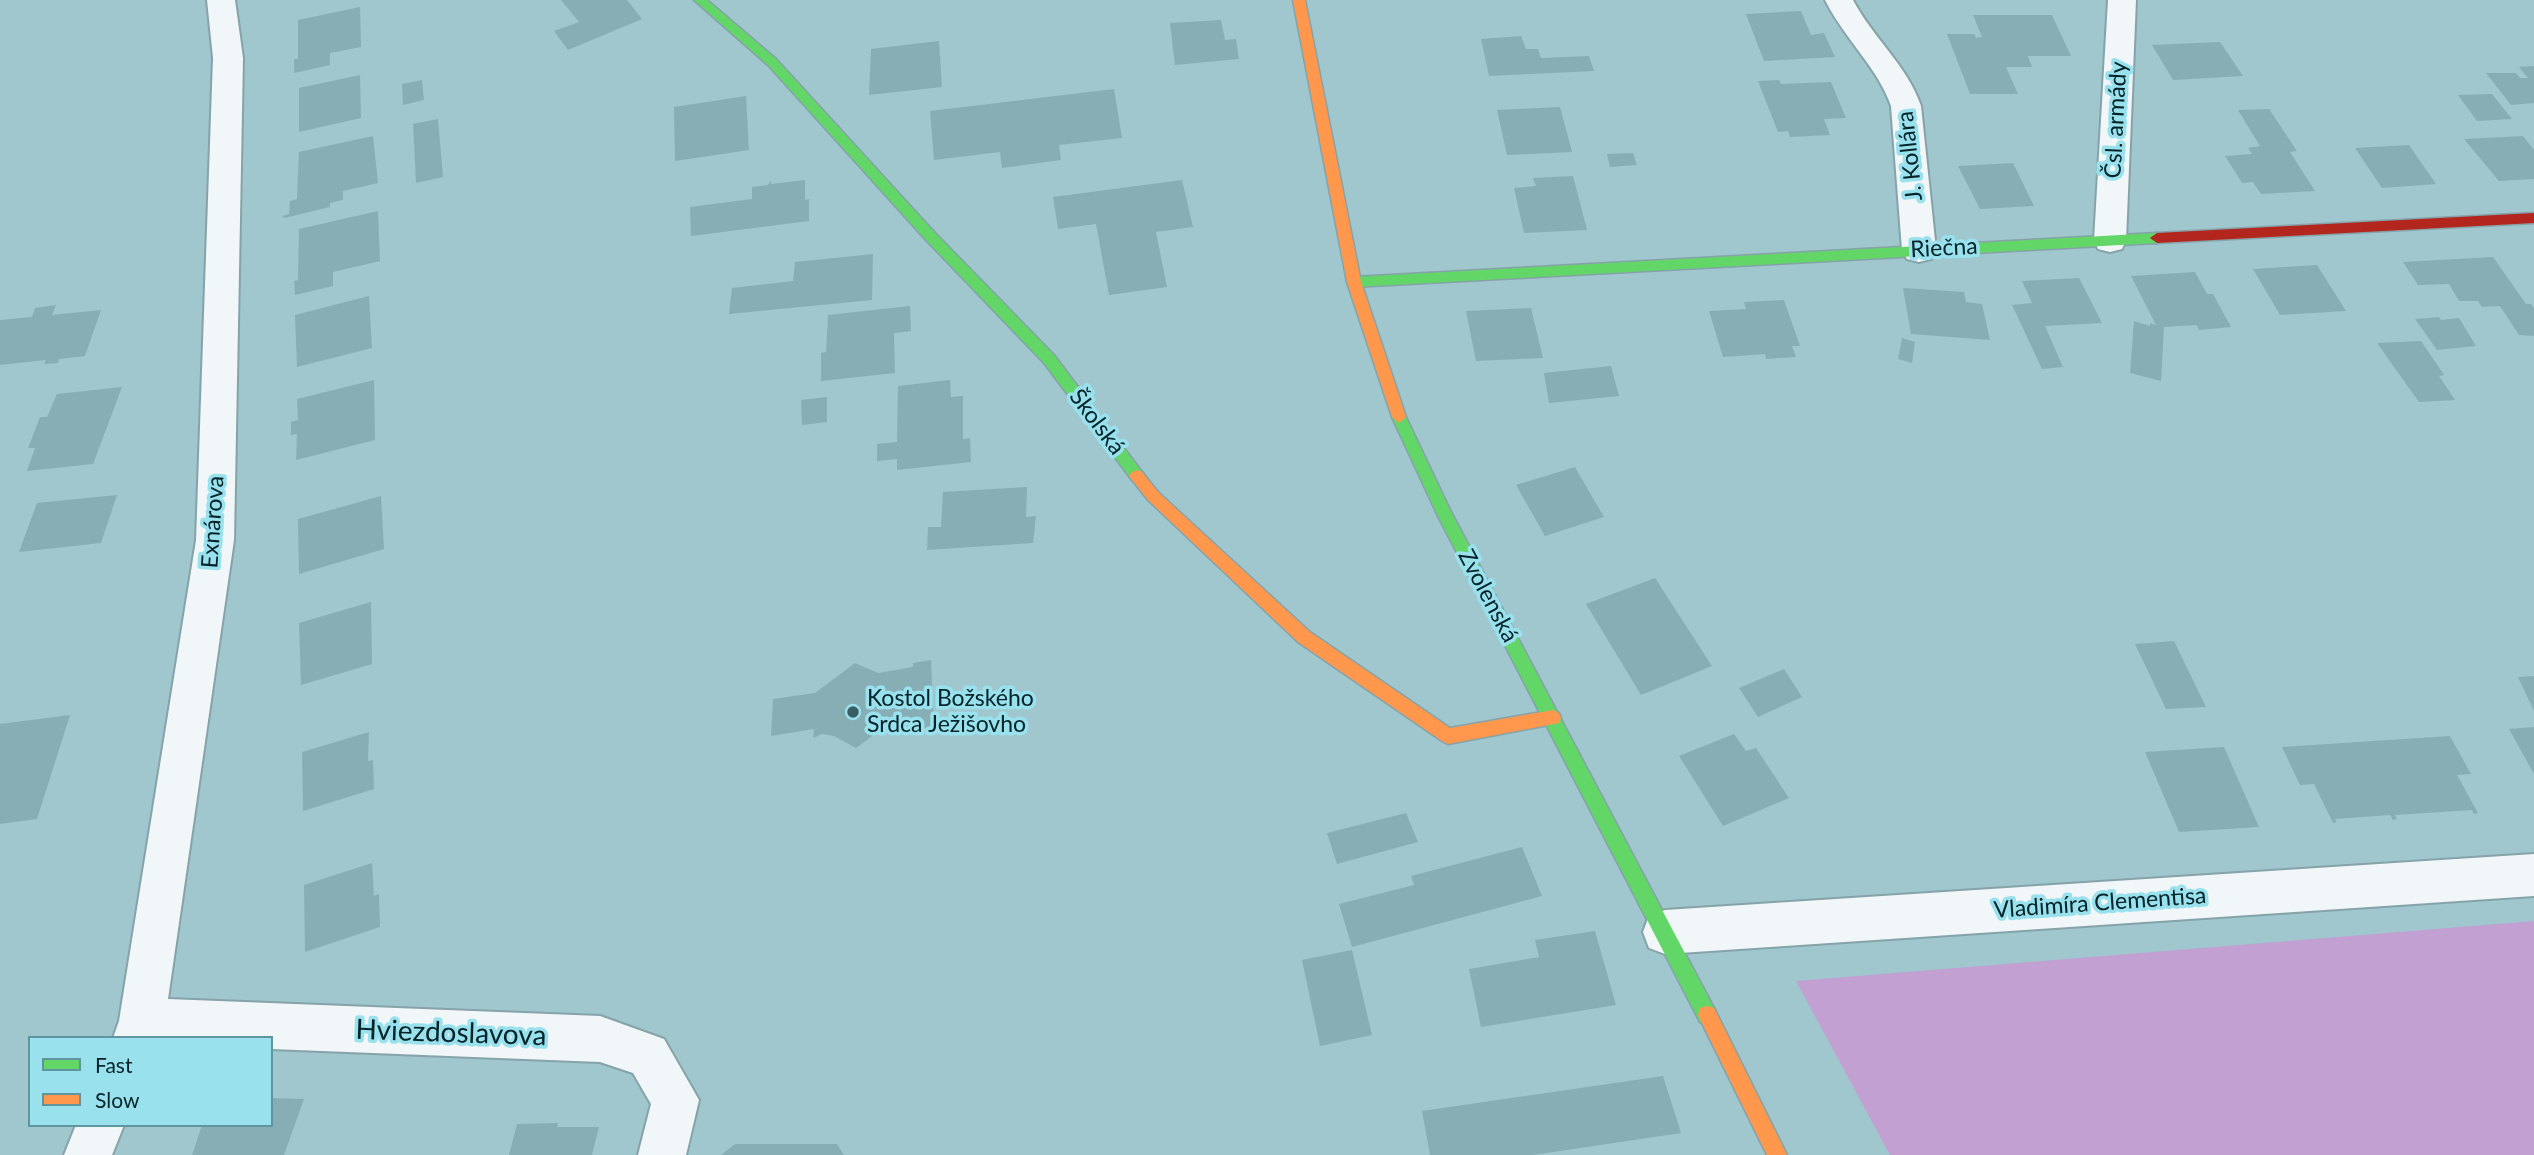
<!DOCTYPE html>
<html>
<head>
<meta charset="utf-8">
<style>
	body { margin:0 }
	#map { position:relative; width:2534px; height:1155px; overflow:hidden; background:#a0c6ce; font-family:Lato,sans-serif }
	canvas { display:block }
	.legend { position:absolute; left:28px; top:1036px; width:245px; height:91px; box-sizing:border-box; background:#9ae1ee; border:2px solid #5e959f; margin:0; padding:9px 12px; list-style:none; font-size:21px; color:#042328 }
	.legend li { display:flex; align-items:center; gap:14px; height:35px }
	.legend b { width:35px; border:2px solid #5e959f }
</style>
</head>
<body>
<div id="map">
<canvas width="2534" height="1155"></canvas>
<ul class="legend">
<li><b style="height:9px;background:#63d668"></b>Fast</li>
<li><b style="height:9px;background:#ff974d"></b>Slow</li>
</ul>
</div>
<script>
const context = document.querySelector('canvas').getContext('2d');
context.lineJoin = 'round';
function paint(path, color) { context.fillStyle = color; context.fill(path, 'evenodd'); }
function stroke(path, color, width, dash) { context.strokeStyle = color; context.lineWidth = width; context.lineCap = dash ? 'butt' : 'round'; context.setLineDash(dash || []); context.stroke(path); }
function label(font, color, halo, rows, align = 'center') {
  context.font = font + ' Lato,sans-serif'; context.lineWidth = 7; context.setLineDash([]); context.textBaseline = 'middle'; context.strokeStyle = halo; context.fillStyle = color; for (const [text, x, y, turn = 0] of rows) {
    context.save(); context.translate(x, y); context.rotate((+turn || 0) * Math.PI / 180); context.textAlign = isNaN(turn) ? turn : align; if (halo) context.strokeText(text, 0, 0); context.fillText(text, 0, 0); context.restore();
  }
}
const green = new Path2D(`
	M2534 921V1155H1890L1796 981Z`);
const building = new Path2D(`
	M561 0H627L642 19 568 50 554 31 579 22Z
	M360 7 361 47 330 53V65L294 73V59H298V20Z
	M1801 11 1811 35 1824 33 1835 57 1764 61 1746 14Z
	M1973 15H2052L2071 56H2028L2032 67H2006L2018 94H1970L1947 34H1974L1976 38 1982 37Z
	M1221 20 1225 40 1236 39 1239 59 1175 65 1170 23Z
	M1521 36 1526 49H1538L1541 58 1589 56 1594 71 1489 76 1481 39Z
	M939 41 942 87 869 95 871 49Z
	M2220 42 2243 76 2173 80 2152 45Z
	M2534 66V103L2511 105 2486 73H2516L2520 78H2528L2519 67Z
	M360 75 361 118 299 132V88Z
	M422 80 424 100 403 105 402 84Z
	M1779 80 1781 84 1831 82 1846 118 1824 119 1830 135 1790 137 1788 131 1778 132 1758 81Z
	M1114 89 1122 138 1059 145 1061 160 1002 168 1000 152 934 160 930 111Z
	M2492 94 2512 119 2477 121 2458 95Z
	M746 96 749 150 675 161 674 107Z
	M1560 107 1572 152 1507 155 1497 110Z
	M2269 109 2297 151 2290 152 2315 191 2261 194 2253 182 2242 183 2225 156 2252 154 2248 148 2260 146 2238 110Z
	M438 119 443 177 416 183 413 124Z
	M373 136 378 183 343 191V200L330 203V207L284 218 282 216 289 214 290 201 297 199 299 152Z
	M2523 136 2534 150V179L2499 181 2464 139Z
	M2409 145 2436 184 2382 188 2355 148Z
	M1633 153 1637 165 1610 167 1607 154Z
	M2013 163 2034 206 1980 209 1958 166Z
	M1573 176 1587 230 1524 233 1514 188 1536 186 1533 178Z
	M771 180V184L805 180V200L809 199V221L691 236 690 207 752 199V187L768 185Z
	M1182 180 1193 227 1156 232 1167 287 1109 295 1096 224 1058 229 1053 197Z
	M378 211 380 261 333 272V286L295 295 294 281 298 280 299 229Z
	M873 254 872 300 729 314 732 288 793 281 795 262Z
	M2493 257 2526 304H2531L2534 308V336L2519 335 2500 306 2482 307 2478 301H2459L2449 284 2418 285 2403 262Z
	M2317 265 2346 311 2280 315 2253 269Z
	M2195 272 2207 294H2213L2231 327 2199 330 2197 325 2164 327 2161 381 2130 373 2134 321 2150 326V323L2156 325 2131 276Z
	M2079 278 2102 323 2045 326 2063 367 2042 369 2012 305 2032 303 2022 281Z
	M1903 288 1964 292 1966 302 1982 304 1990 340 1911 334Z
	M369 296 372 348 297 367 295 315Z
	M1784 300 1800 346H1792L1796 357 1766 359 1765 354 1723 357 1709 311 1746 309 1744 302Z
	M56 305 52 315 101 310 85 356 59 359 58 363 44 364 46 360 0 365V320L32 317 35 308Z
	M910 306 911 331 894 333 895 373 821 381V353L826 352 828 315Z
	M1531 308 1543 358 1476 361 1466 311Z
	M2439 317 2441 320 2459 318 2476 346 2437 350 2415 319Z
	M1902 338 1915 342 1912 363 1898 359Z
	M2421 341 2444 375 2439 376 2455 400 2419 402 2377 343Z
	M1611 366 1619 396 1549 403 1544 373Z
	M374 380 375 440 296 460 297 434 291 435V422L298 420 297 399Z
	M950 380 951 397 963 396V439L970 438 971 462 897 470V459L877 461V444L897 442 898 386Z
	M122 387 93 464 27 471 35 448H28L40 417H47L57 394Z
	M827 397V422L802 425 801 400Z
	M1575 467 1604 517 1545 536 1516 485Z
	M1027 487 1026 517 1036 516 1033 543 927 550 928 527H941L943 492Z
	M117 495 101 543 19 552 37 503Z
	M381 496 384 549 299 574 298 519Z
	M1655 578 1712 666 1641 695 1586 604Z
	M371 602 372 664 301 685 299 623Z
	M2174 641 2206 707 2166 709 2135 644Z
	M931 660 934 727 914 730V726L879 731 856 748 834 736 822 734 813 738 814 729 771 736 773 699 815 693 855 663 878 673 913 667V663Z
	M1784 669 1802 697 1758 717 1739 688Z
	M2534 676V711L2518 677Z
	M70 715 37 819 0 824V724Z
	M2534 727V774L2509 729Z
	M369 732 368 761 373 760 374 789 303 811 302 752Z
	M1734 734 1746 751 1756 748 1789 798 1723 826 1679 756Z
	M2450 736 2471 774 2457 775 2478 813 2474 814 2472 810 2395 815 2397 819 2393 820 2390 815 2335 819 2337 822 2333 823 2314 784 2300 785 2282 747Z
	M2224 747 2259 827 2179 832 2145 752Z
	M1406 813 1418 842 1337 864 1327 833Z
	M1522 847 1542 896 1352 947 1339 904 1414 885 1411 876Z
	M372 863 374 896 379 894 380 927 305 952 304 885Z
	M1595 931 1616 1005 1481 1027 1469 969 1539 957 1535 940Z
	M1352 950 1372 1035 1320 1046 1302 960Z
	M1663 1076 1681 1133 1533 1155H1430L1422 1111Z
	M271 1098 304 1099 284 1155H192L202 1125H271Z
	M558 1123 557 1127H599L592 1155H509L517 1124Z
	M735 1144H837L844 1155H721Z`);
const street = new Path2D(`
	M207 0H235L243 58 234 540 168 999 600 1016 664 1039 699 1100 686 1155H638L651 1104 633 1073 600 1062 271 1049V1038H113L119 1021 196 540 213 58Z
	M1825 0H1853C1873 38 1907 65 1921 106L1936 250 1931 259 1919 262 1907 259 1902 250 1891 106C1878 68 1843 37 1825 0Z
	M2108 0H2136L2126 240 2122 249 2110 252 2098 249 2094 240Z
	M2534 854V896L1665 954 1649 948 1643 932 1649 916 1665 910Z
	M76 1125H124L112 1155H64Z`);
const fast = new Path2D(`
	M694 0H707L776 59 936 234 1054 355 1142 472 1145 476 1142 480H1132L1044 363 926 240 768 65Z
	M2157 233 2164 238 2157 243 1354 287 1347 282 1354 277Z
	M1399 411 1404 413 1450 510 1714 1008 1716 1015 1714 1022 1707 1024 1700 1022 1439 518 1392 417Z`);
const slow = new Path2D(`
	M1293 0H1305L1361 282 1406 417 1399 423 1392 417 1347 282Z
	M1137 470 1142 472 1158 492 1310 632 1450 728 1553 710 1559 713 1561 718 1559 723 1448 744 1442 741 1298 642 1148 500 1129 476 1132 472Z
	M1707 1006 1714 1008 1787 1155H1767L1698 1015 1700 1008Z`);
const jam = new Path2D(`
	M2534 213V223L2157 243 2150 238 2157 233Z`);
const markers = [
	[853,712,7,"#3b5c62"]
];
const streetNames = [
	["Čsl. armády",2116,120,-87],
	["J. Kollára",1910,156,-96],
	["Riečna",1944,248,-3],
	["Školská",1097,422,53],
	["Exnárova",213,522,-86],
	["Zvolenská",1488,596,62],
	["Vladimíra Clementisa",2100,903,-4]
];
const poiNames = [
	["Kostol Božského",867,699],
	["Srdca Ježišovho",867,725]
];
const nearStreetnames = [
	["Hviezdoslavova",451,1033,2]
];
paint(green, '#c3a0d2');
paint(building, '#88aeb5');
stroke(street, '#85a3a9', 4);
stroke(fast, '#85a3a9', 3);
stroke(slow, '#85a3a9', 3);
stroke(jam, '#85a3a9', 3);
paint(street, '#f1f6f8');
paint(fast, '#63d668');
paint(slow, '#ff974d');
paint(jam, '#b3261e');
for (const [x, y, r, color] of markers) { const dot = new Path2D(); dot.arc(x, y, r, 0, 2 * Math.PI); context.fillStyle = color; context.fill(dot); stroke(dot, '#9ae1ee', 2.5); }
label('23px', '#042328', '#9ae1ee', streetNames);
label('23px', '#042328', '#9ae1ee', poiNames, 'left');
label('28px', '#042328', '#9ae1ee', nearStreetnames);
</script>
</body>
</html>
